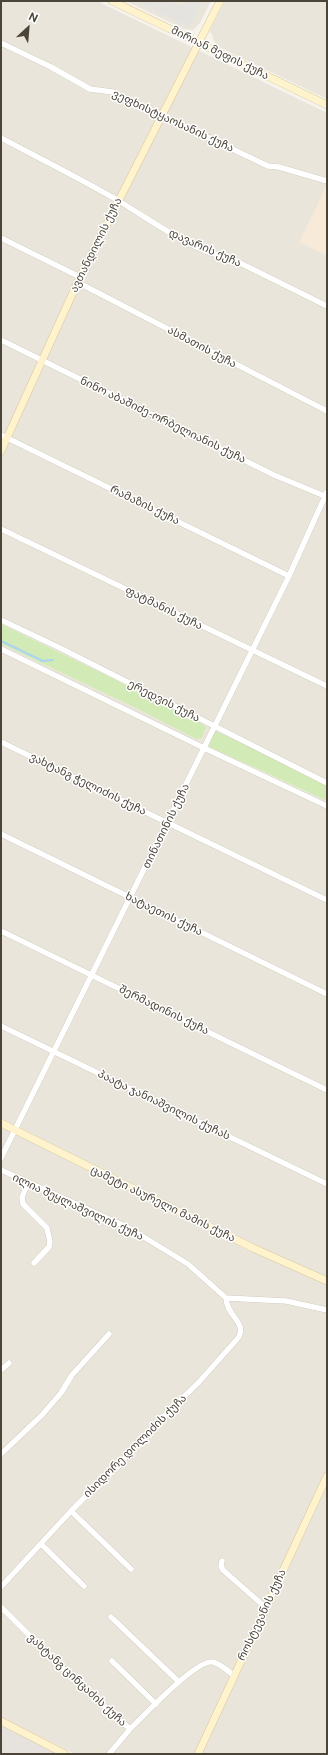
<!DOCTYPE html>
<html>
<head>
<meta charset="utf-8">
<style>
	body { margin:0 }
	#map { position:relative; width:328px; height:1755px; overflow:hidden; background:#f6f3ec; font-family:"Public Sans",sans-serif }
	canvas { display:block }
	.frame { position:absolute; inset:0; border:2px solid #4b4439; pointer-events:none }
	.north { position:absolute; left:8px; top:8px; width:40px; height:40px; -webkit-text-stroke:3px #fff; paint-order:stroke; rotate:26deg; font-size:11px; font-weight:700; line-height:16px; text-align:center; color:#4b4439 }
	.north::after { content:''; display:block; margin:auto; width:14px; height:18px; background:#4b4439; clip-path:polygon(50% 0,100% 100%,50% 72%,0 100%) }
</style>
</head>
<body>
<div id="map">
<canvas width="328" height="1755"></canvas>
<div class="frame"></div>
<div class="north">N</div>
</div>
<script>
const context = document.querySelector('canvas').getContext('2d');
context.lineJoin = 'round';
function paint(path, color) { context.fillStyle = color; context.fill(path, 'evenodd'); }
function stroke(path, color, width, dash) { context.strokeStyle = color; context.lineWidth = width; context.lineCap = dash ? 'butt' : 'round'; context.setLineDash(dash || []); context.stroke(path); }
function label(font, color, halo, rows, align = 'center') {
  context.font = font + ' "Public Sans","Noto Sans Georgian",sans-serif'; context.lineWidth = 3; context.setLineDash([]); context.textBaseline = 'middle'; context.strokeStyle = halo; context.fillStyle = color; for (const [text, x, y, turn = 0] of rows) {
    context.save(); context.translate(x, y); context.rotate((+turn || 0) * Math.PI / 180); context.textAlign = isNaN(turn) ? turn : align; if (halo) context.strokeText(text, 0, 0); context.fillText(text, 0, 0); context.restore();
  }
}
const residential = new Path2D(`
	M1 1H97L327 113V786L256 749 248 765 327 801V1754H75L1 1717V644L136 708 196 739 202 738 206 727 196 719 1 624Z
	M126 1H211L200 23 193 30 184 29Z
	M225 1H327V99L219 47 215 43 210 30Z`);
const commercial = new Path2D(`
	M327 185V256L299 242Z`);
const industrial = new Path2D(`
	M1 1721 65 1754H1Z`);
const green = new Path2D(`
	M1 624 196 719 206 727 202 738 196 739 136 708 1 644Z
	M215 731 256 749 327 786V801L210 747 209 744Z`);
const parking = new Path2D(`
	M137 1H170L182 7 185 1H202L189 27Z`);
const stream = new Path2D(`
	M1 641 43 661 53 660`);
const street = new Path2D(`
	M1 43 51 67 90 89 113 92 268 166 279 167 327 181
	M1 138C41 159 81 179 119 201 155 223 190 250 232 259L327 306
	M1 238 80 277
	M77 282 327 411
	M1 340 274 475 327 497
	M1 435 289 576
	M1 529 327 686
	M1 620 60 648 327 783
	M1 649 204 748 327 806
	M1 742 327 900
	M1 834 327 994
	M1 931 327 1090
	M1 1026 327 1184
	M1 1158 289 576 327 492
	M1 1170 129 1228 188 1264 226 1298 286 1301 327 1310
	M28 1183 22 1197 23 1204 47 1228 50 1242 49 1247 34 1263
	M1 1370 9 1363
	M1 1454 42 1415 61 1393 72 1375 109 1334
	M71 1511 131 1569
	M41 1544 84 1586
	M222 1561 221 1566 223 1570 265 1607
	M1 1587 71 1511 102 1480 119 1466 132 1448 199 1382 239 1337C246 1321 227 1317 226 1298
	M1 1607 58 1664 130 1729 109 1754
	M111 1617 179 1682
	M112 1661 156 1704
	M130 1729C144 1716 196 1659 213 1662 221 1664 228 1671 234 1676`);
const secondary = new Path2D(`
	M112 1 327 105
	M1 451 80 277 220 1
	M1 1123 253 1248 327 1281
	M1 1721 65 1754
	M198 1754 327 1476`);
const streetNames = [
	["მირიან მეფის ქუჩა",220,53,26],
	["ვეფხისტყაოსანის ქუჩა",173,121,25],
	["ავთანდილის ქუჩა",96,245,-64],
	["დავარის ქუჩა",205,248,24],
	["ასმათის ქუჩა",202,347,28],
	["ნინო აბაშიძე-ორბელიანის ქუჩა",163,420,26],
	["რამაზის ქუჩა",145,505,26],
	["ფატმანის ქუჩა",164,608,26],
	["ერედვის ქუჩა",164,701,27],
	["ვახტანგ ჭელიძის ქუჩა",88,784,26],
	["თინათინის ქუჩა",166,826,-64],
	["ხატაეთის ქუჩა",164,914,26],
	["შერმადინის ქუჩა",164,1010,26],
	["პაატა ჯანიაშვილის ქუჩას",164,1105,26],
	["ცამეტი ასურელი მამის ქუჩა",163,1204,26],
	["ილია შეყლაშვილის ქუჩა",78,1207,25],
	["ისიდორე დოლიძის ქუჩა",135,1446,-45],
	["როსტევანის ქუჩა",262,1615,-65],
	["ვახტანგ ცინცაძის ქუჩა",77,1680,43]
];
paint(residential, '#eae5da');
paint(commercial, '#f7ead8');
paint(industrial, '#e6e2dd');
paint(green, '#d2eab5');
paint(parking, '#e5e3e0');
stroke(stream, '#a9d4f2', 2);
stroke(street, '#c2bbae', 6);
stroke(secondary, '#d6c79b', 8);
stroke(street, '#fff', 5.5);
stroke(secondary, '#fff3cd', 7);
label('11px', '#4b4439', '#fff', streetNames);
</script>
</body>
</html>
